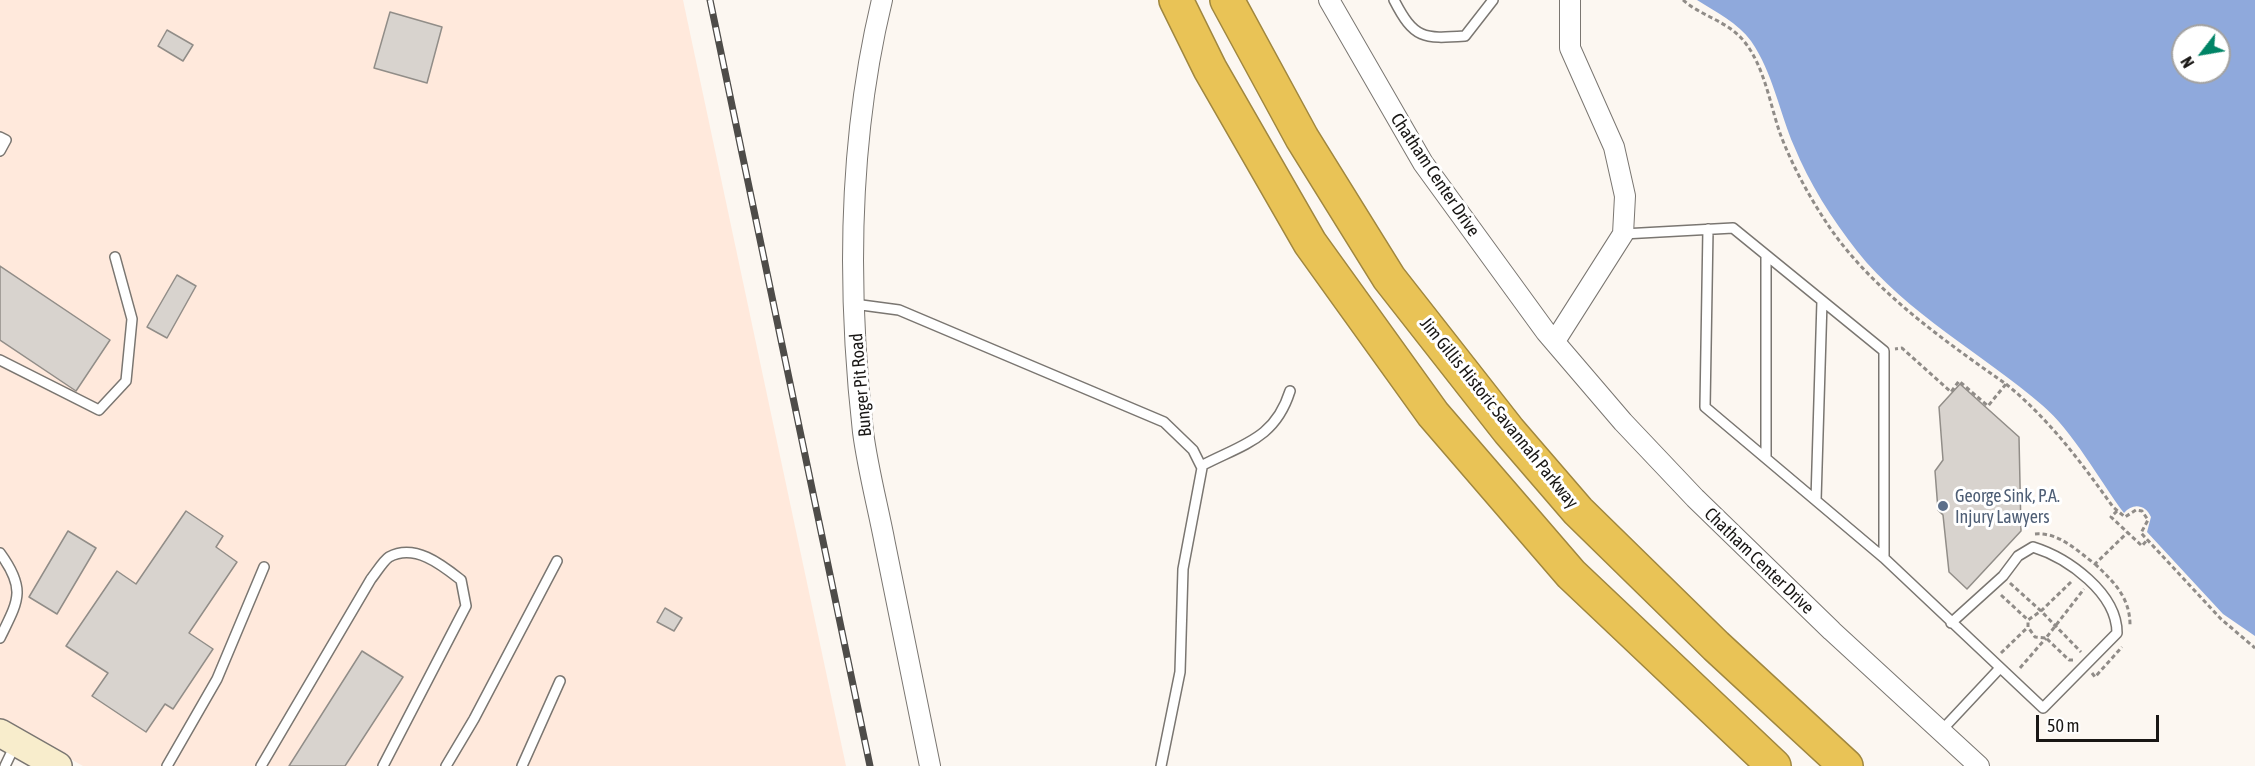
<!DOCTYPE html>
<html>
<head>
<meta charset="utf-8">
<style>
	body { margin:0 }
	#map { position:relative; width:2255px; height:766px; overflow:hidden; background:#fcf7f1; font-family:"Asap Condensed",sans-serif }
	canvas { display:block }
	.north { position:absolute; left:2171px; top:24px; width:60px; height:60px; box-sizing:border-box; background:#fff; border:2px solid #a3a2a1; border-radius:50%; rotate:239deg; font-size:16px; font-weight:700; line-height:24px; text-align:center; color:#191715 }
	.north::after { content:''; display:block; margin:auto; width:21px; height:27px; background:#008466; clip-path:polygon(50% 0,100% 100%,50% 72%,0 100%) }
	.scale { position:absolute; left:2036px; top:715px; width:123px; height:27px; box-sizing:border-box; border:3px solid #191715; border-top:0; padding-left:8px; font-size:18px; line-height:21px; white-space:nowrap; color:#191715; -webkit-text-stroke:4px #fff; paint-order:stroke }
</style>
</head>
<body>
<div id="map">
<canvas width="2255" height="766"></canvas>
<div class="north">N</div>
<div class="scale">50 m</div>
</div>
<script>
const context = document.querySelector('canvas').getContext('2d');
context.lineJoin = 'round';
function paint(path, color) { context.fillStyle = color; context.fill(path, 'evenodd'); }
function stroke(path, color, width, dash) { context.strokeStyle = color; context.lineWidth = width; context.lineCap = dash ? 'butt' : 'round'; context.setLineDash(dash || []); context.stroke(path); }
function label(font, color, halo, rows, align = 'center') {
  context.font = font + ' "Asap Condensed",sans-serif'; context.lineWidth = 6; context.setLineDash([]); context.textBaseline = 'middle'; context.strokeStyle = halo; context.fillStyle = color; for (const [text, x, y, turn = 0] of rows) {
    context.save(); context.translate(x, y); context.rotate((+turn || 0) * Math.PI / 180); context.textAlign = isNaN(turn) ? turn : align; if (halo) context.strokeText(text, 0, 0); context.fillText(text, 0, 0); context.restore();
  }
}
const industrial = new Path2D(`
	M0 0H683L846 766H83L0 720Z`);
const water = new Path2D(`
	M1697 0H2255V636L2223 614 2147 532 2151 517C2146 505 2133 502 2124 513 2099 480 2073 431 2042 405 1983 354 1906 313 1857 251 1832 219 1809 183 1794 146 1779 111 1773 73 1751 41 1738 23 1716 12 1697 0ZM2183 36H2219V72H2183Z`);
const building = new Path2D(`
	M390 12 442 27 427 83 374 68Z
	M167 30 193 45 183 61 158 46Z
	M0 266 110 340 76 391 0 340Z
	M177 275 196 286 167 338 147 327Z
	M1960 384 2019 437 2021 531 1967 589 1949 572 1943 515 1938 510 1935 471 1943 460 1939 407Z
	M186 511 223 536 216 547 237 562 189 633 213 649 173 709 165 704 146 732 92 696 108 673 66 646 117 571 136 584Z
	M68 531 96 548 57 614 29 597Z
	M665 608 682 618 674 631 657 622Z
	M362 651 403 677 345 766H289Z`);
const path = new Path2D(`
	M1683 0C1701 16 1727 21 1743 40 1765 66 1770 106 1781 136 1793 167 1810 198 1828 225 1871 289 1943 340 2006 384L1988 406 1959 381 1951 392 1902 348 1895 349
	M2006 384C2049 419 2081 462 2113 507L2125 517 2136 510 2142 511 2148 520 2141 533 2221 619 2255 648
	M2117 511 2111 517 2142 546 2147 540
	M2035 534C2059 532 2076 550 2095 564L2128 532
	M2095 564C2113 581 2130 597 2130 625
	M2071 582 2041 611 2081 652
	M2010 583 2041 611 2028 620V627L2035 637 2046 638
	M2001 595 2028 620
	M2001 653 2028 627
	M2073 660H2069L2046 638 2084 589
	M2020 668 2046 638
	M2092 673 2095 677 2122 647`);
const lane = new Path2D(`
	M1394 0C1414 39 1423 39 1465 36L1493 0
	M0 137 6 140 0 151
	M1623 234 1733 228 1884 351V558L1705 407 1708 229
	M854 304 899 310 1164 422 1193 450 1202 468 1183 569 1180 672 1161 766
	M0 360 99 410 126 381 132 319 115 257
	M1766 458V255
	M1201 466C1243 444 1275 439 1290 391
	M1816 500 1822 301
	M0 553C27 590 18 601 0 638
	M1884 558 2043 708 2117 633C2117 593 2068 558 2033 547L2018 556 2003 576 1951 623
	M1941 731 2000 668
	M5 766 15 745
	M167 766 217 679 264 567
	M261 766 371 579C376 573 383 561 389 557 415 543 442 565 461 580L466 606 383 766
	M446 766 474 719 557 561
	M522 766 560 681`);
const street = new Path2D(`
	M882 0C848 141 847 289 863 432 868 470 878 507 885 544 900 618 915 692 930 766
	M1329 0 1423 163 1546 332 1623 422 1695 498 1832 631 1979 766
	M1555 341 1623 234 1625 196 1614 147 1570 48V0`);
const secondary = new Path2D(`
	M0 733 58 766`);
const highway = new Path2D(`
	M1176 0 1210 69 1310 243 1433 414 1571 574 1774 766
	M1227 0 1302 138 1389 278 1509 431 1578 511 1716 646 1846 766`);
const rail = new Path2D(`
	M710 0 870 766`);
const markers = [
	[1943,506,6,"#5c6f8a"]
];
const streetNames = [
	["Chatham Center Drive",1435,175,56],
	["Bunger Pit Road",861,385,-95],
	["Jim Gillis Historic Savannah Parkway",1499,413,51],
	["Chatham Center Drive",1759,561,44]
];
const serviceNames = [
	["George Sink, P.A.",1955,496],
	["Injury Lawyers",1955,517]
];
paint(industrial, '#ffe9dc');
paint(water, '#8fa9dc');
paint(building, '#d8d3ce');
stroke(building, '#918d88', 1.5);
stroke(lane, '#7a7671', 12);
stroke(street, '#7a7671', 22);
stroke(secondary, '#7a7671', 30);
stroke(highway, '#a0873f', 36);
stroke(path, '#908c88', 3, [4.5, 3]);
stroke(lane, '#fff', 9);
stroke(street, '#fff', 20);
stroke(secondary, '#f8edcc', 27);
stroke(highway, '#e9c356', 33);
stroke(rail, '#4e4c49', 7);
stroke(rail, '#fff', 4.5, [14]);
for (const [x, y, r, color] of markers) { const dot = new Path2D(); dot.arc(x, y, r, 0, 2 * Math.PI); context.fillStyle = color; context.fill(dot); stroke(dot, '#fff', 2); }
label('18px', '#191715', '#fff', streetNames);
label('18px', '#4e5e75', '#fff', serviceNames, 'left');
</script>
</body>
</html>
